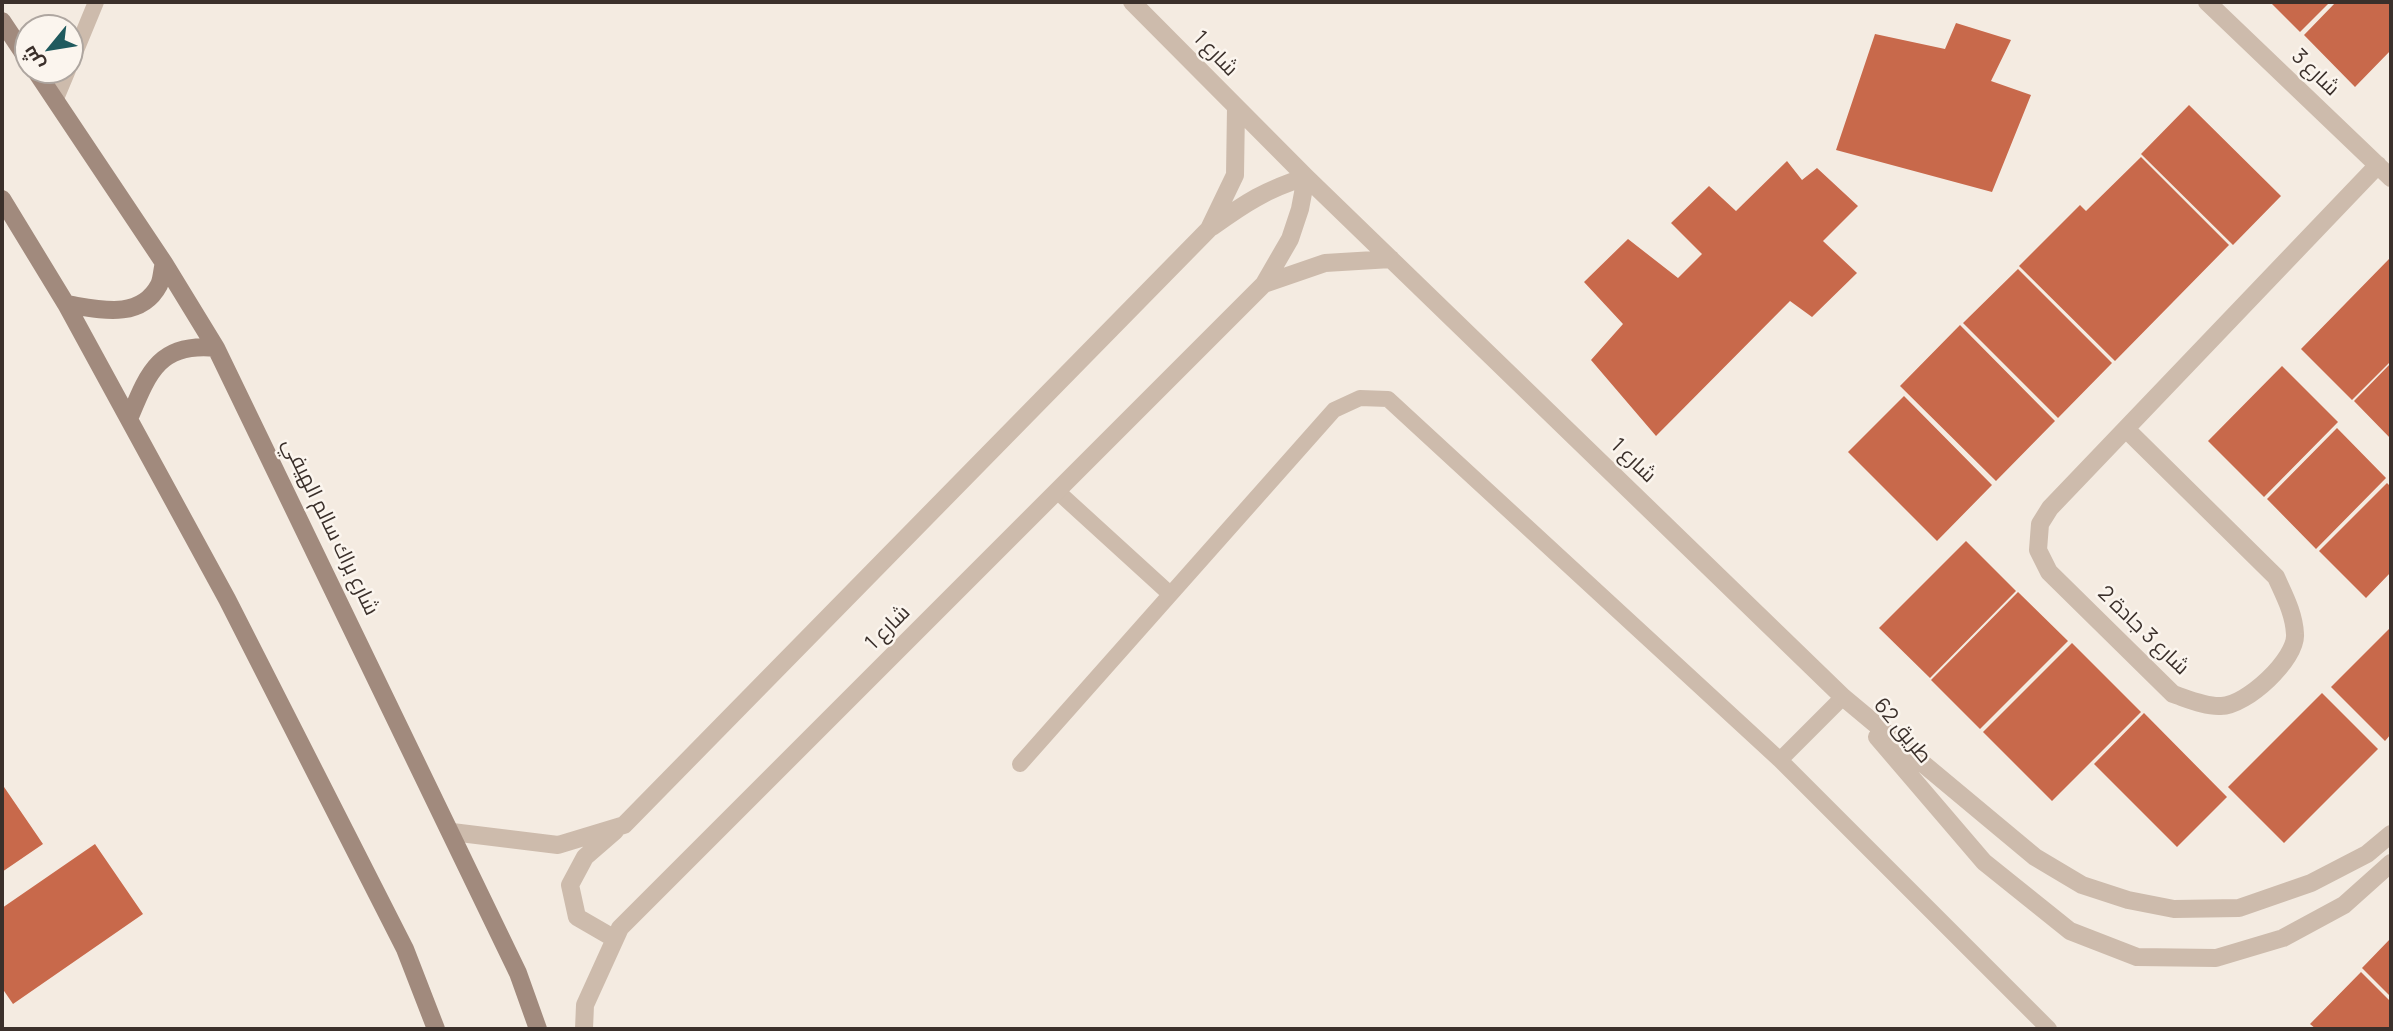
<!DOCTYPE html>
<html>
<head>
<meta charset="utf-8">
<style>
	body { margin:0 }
	#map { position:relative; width:2393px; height:1031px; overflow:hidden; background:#f4ebe1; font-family:Manrope,Cairo,sans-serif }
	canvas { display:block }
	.frame { position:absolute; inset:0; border:4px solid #3b302b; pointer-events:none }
	.north { position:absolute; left:14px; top:14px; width:70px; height:70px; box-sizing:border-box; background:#fbf5ee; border:2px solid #aea6a0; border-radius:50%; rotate:240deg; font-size:19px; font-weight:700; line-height:28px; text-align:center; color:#3b302b }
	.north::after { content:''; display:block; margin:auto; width:24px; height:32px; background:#1f5a5e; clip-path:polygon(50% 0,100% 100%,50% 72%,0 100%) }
</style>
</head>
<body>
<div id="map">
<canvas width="2393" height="1031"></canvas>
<div class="frame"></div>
<div class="north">ش</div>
</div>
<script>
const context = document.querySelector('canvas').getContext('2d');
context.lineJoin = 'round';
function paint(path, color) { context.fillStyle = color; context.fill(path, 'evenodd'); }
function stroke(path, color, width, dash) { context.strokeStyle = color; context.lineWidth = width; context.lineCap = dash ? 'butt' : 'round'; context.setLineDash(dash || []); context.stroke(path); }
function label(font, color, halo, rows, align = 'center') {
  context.font = font + ' Manrope,Cairo,sans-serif'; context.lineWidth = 5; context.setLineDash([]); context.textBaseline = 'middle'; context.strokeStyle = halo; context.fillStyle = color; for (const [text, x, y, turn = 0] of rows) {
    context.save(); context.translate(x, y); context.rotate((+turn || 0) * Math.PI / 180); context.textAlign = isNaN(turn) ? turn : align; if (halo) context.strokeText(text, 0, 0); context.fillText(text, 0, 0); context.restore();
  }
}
const building = new Path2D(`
	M2270 2H2330L2300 32Z
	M2336 2H2391V50L2355 87 2304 35Z
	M1956 23 2011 40 1991 81 2031 95 1992 192 1836 150 1875 34 1945 49Z
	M2189 105 2281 196 2233 245 2141 154Z
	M2141 157 2229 245 2115 361 2019 266 2080 205 2086 211Z
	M1787 161 1802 180 1817 168 1858 206 1823 241 1857 273 1812 317 1790 301 1656 436 1591 360 1623 324 1584 282 1628 239 1678 278 1702 254 1671 223 1709 186 1736 211Z
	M2389 259 2391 261V361L2352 400 2301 349Z
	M2018 269 2112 363 2058 418 1963 323Z
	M1960 325 2055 421 1996 481 1900 386Z
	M2391 363V439L2354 401Z
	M2282 366 2338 422 2264 497 2208 441Z
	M1904 396 1992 485 1937 541 1848 452Z
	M2337 428 2386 478 2316 549 2267 499Z
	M2387 483 2391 487V572L2366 598 2319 551Z
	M1966 541 2016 591 1930 678 1879 628Z
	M2018 592 2068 641 1980 729 1931 680Z
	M2391 627V734L2385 741 2331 687Z
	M2072 643 2141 712 2052 801 1983 732Z
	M2322 693 2378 749 2284 843 2228 787Z
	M2144 713 2227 797 2177 847 2094 764Z
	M2 784 43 844 2 872Z
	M95 844 143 914 13 1004 2 988V908Z
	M2391 938V997L2362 968Z
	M2361 972 2391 1002V1029H2316L2310 1024Z`);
const service = new Path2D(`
	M70 65 96 2
	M55 101 68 70
	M1057 491 1170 594
	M1780 760 1843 697
	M1020 764 1334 410 1360 398 1388 399 1780 760 2049 1029`);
const minor = new Path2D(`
	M1132 2 1306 177 1843 697 2035 857 2082 885 2128 900 2174 909 2239 908 2311 883 2367 854 2391 834
	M2207 2 2391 178
	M1212 227C1245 203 1267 189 1306 177L1300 209 1290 239 1264 284
	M2126 429 2276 577C2284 595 2294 613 2295 634 2297 659 2246 706 2221 706 2206 707 2188 699 2173 694L2049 572 2038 550 2040 524 2050 508 2378 165
	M1877 737 1984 862 2070 931 2137 957 2216 958 2283 938 2344 905 2391 863
	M452 832 558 845 624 825 1209 229 1235 175 1236 108
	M615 939 577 917 570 885 585 857 615 831
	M584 1029 585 1005 620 928 1264 284 1325 263 1391 259`);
const secondary = new Path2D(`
	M2 21 28 60
	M35 70 164 263 216 348 518 973 538 1029
	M2 199 66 304 227 599 405 949 436 1029
	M66 304C98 309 140 321 159 285 162 279 162 269 164 263
	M129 419C148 373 159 342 216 348`);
const streetNames = [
	["شارع 1",1215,54,46],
	["شارع 3",2315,73,44],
	["شارع 1",1633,461,44],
	["شارع براك سالم الهيفي",330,527,64],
	["شارع 1",888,628,-45],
	["شارع 3 جادة 2",2143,631,44],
	["طريق 62",1902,731,50]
];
paint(building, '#c8694b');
stroke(service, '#cdbbac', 16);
stroke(minor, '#cdbbac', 18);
stroke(secondary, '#a18a7d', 18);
label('21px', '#3b302b', '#fbf5ee', streetNames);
</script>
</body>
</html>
